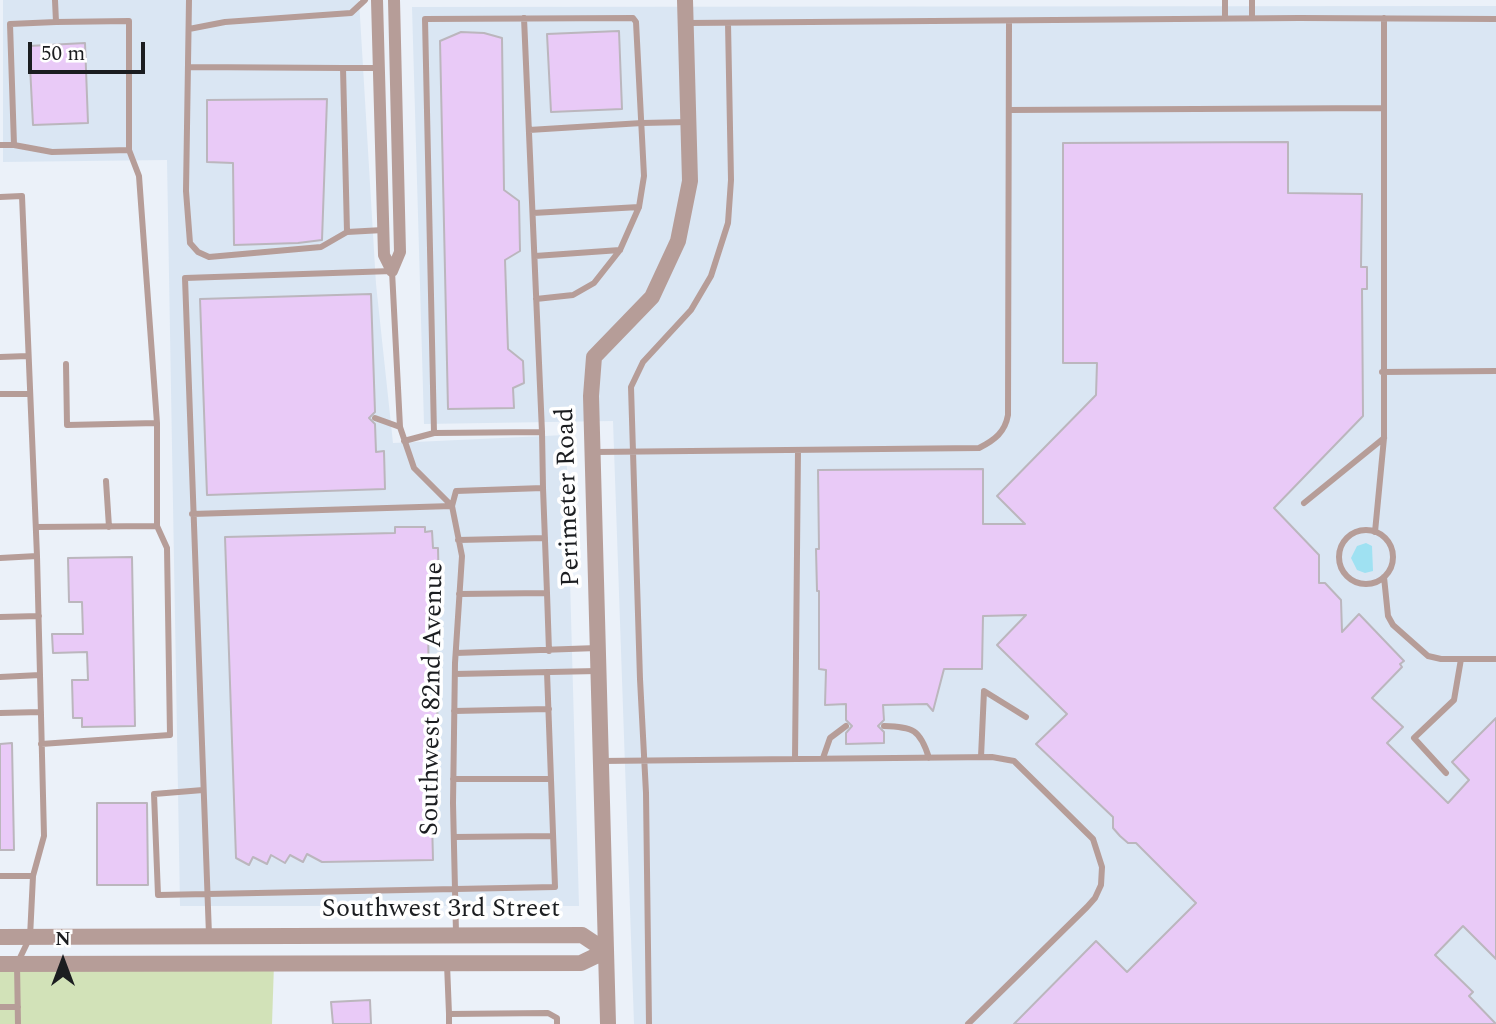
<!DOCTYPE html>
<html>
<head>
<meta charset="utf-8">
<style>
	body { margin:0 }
	#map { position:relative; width:1496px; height:1024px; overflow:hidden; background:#ebf1f9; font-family:Spectral,serif }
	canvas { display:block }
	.north { position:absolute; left:28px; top:926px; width:70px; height:70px; -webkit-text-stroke:5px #fff; paint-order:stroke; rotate:0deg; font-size:19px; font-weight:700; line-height:28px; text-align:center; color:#1b1d20 }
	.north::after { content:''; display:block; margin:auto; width:24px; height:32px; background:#1b1d20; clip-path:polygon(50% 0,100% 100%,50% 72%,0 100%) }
	.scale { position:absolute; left:28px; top:42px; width:117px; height:32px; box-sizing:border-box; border:4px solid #1b1d20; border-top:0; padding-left:9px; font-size:21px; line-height:24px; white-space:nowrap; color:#1b1d20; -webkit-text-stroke:5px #fff; paint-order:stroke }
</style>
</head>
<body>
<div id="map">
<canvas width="1496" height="1024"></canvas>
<div class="north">N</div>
<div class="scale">50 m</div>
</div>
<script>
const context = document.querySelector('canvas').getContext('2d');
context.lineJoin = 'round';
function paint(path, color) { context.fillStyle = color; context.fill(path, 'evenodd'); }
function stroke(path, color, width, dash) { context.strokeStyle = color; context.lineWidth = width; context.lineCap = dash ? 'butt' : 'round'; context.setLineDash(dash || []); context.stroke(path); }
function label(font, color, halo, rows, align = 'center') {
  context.font = font + ' Spectral,serif'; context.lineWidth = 7; context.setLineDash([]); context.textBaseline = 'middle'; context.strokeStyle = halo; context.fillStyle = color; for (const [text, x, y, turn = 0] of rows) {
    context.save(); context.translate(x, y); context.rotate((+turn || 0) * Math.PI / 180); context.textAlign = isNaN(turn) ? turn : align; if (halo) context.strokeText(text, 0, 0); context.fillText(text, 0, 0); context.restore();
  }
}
const built = new Path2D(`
	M3 0H359L376 284 393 443 566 435 579 906H180L167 160 3 162Z
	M1496 6V1024H634L613 421 424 424 412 7Z`);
const green = new Path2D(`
	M274 964 272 1024H0V965Z`);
const water = new Path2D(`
	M1366 543 1372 546 1373 571 1365 573 1357 570 1351 558 1357 546Z`);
const building = new Path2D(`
	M619 31 622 109 551 112 547 34Z
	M461 32 484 33 502 38 504 190 519 201 520 251 505 260 508 349 523 361 524 383 513 388 514 408 448 409 440 41Z
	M85 43 88 123 33 125 29 46Z
	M327 99 322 240 298 243 234 245 233 163 207 162V100Z
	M1288 142V193L1362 194 1361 267H1367V289H1362L1363 416 1274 508 1319 555V583H1325L1341 600 1342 632 1359 614 1404 661 1400 664 1402 667 1372 698 1403 727 1387 743 1448 803 1469 780 1452 762 1496 718V959L1463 926 1435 955 1473 992 1469 996 1496 1024H1014L1096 941 1127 972 1196 903 1136 843H1128L1120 836 1113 828V817L1036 744 1067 714 997 645 1026 615 983 616 982 669H944L933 711 927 704 883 705 884 720 878 726 884 732V743L846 744V733L852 726 846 720V704L825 705 826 670 819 669V591H817L816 549H819L818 470 983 469V524H1025L997 496 1096 395 1097 363H1063V143Z
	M371 294 375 412 369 418 375 424 376 452 384 451 385 489 207 495 200 299Z
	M395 527H425V532L432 531 433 548H438L439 593H435V623H428L429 700H437L438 740H430L433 860 322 862 307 854 303 862 290 855 285 863 271 855 267 864 253 857 249 865 236 858 225 537 395 533Z
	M132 557 135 726 82 727V718H73L72 680H88L87 652 53 653 52 634H83L82 602H69L68 558Z
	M12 743 14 850H0V744Z
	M97 803H147L148 885H97Z
	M370 1000 371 1024H333L331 1002Z`);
const service = new Path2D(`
	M189 0 186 191 190 243 198 252 209 257 321 247 347 232 383 230
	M1252 0V18
	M1225 18V0
	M56 22 129 21V150L139 176 157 423
	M688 23 1299 18 1496 19
	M189 29 225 22 351 13 365 0
	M189 67 343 68 347 232
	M343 68H378
	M1009 110 1383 108
	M529 130 642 123 688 122
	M0 145H14L10 24 56 22 55 0
	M14 145 52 152 129 150
	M0 197 22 196 37 556
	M533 213 639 207
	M535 256 620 250
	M0 357 28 356
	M1382 372 1496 371
	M0 394H30
	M375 418 400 427
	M434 433 542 432 524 18
	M404 441 434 433 425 19 633 18 636 22 644 176 639 207 620 250 594 283 573 295 536 299
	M595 452 979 448C995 440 1005 432 1008 415L1009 21
	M106 481 109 527
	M1304 503 1384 438
	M192 514 452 506 456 491 543 488 542 432
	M36 527 157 526V423L67 425 66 364
	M1339 557a27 27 0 1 1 54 0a27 27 0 1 1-54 0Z
	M1375 532 1384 438V18
	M458 540 545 538
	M0 558 37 556 40 675
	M1384 577 1388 616 1393 625 1428 656 1441 659H1496
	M547 593 549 651
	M459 594 547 593 543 488
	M0 617 39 616
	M456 653 597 648
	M455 674 597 671
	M0 677 40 675 44 836 33 876 30 937 17 964 18 1024
	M454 711 549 709
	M0 713 41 712
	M884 726C913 727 920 729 929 758
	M41 744 170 735 167 548 157 526
	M981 757 984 691 1026 717
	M823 758 830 738 846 726
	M795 759 798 450
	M601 761 992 757 1014 761 1093 839 1102 867 1101 885 1095 898 1087 907 968 1024
	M1446 773 1414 738 1454 700 1461 659
	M453 779H551
	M203 790 154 794 158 895 555 887 547 672
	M454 837 553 836
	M0 876H33
	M209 935 185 278 392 271 400 427 414 468 452 506 462 556 455 663 453 803 456 933
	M447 964 449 1014
	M0 1007H18
	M449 1024V1014L548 1013 557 1018V1024
	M649 1024 646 793 640 679 631 387 643 362 691 310 711 276 728 223 731 180 728 23`);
const minor = new Path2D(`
	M377 0 384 255 392 271
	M392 271 400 252 394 0`);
const tertiary = new Path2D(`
	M0 937 582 935 606 951
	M0 964 581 963 606 951
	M608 1024 591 396 594 357 652 297 678 241 690 181 685 0`);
const streetNames = [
	["Perimeter Road",570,497,-92],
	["Southwest 82nd Avenue",434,699,-89],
	["Southwest 3rd Street",441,911]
];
paint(built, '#dae6f3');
paint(green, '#d2e2b8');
paint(water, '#9fe1f2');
paint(building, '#e9caf7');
stroke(building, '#bbb6bd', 2);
stroke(service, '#b69d98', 6);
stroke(minor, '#b69d98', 12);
stroke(tertiary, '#b69d98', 16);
label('26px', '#1b1d20', '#fff', streetNames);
</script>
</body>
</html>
